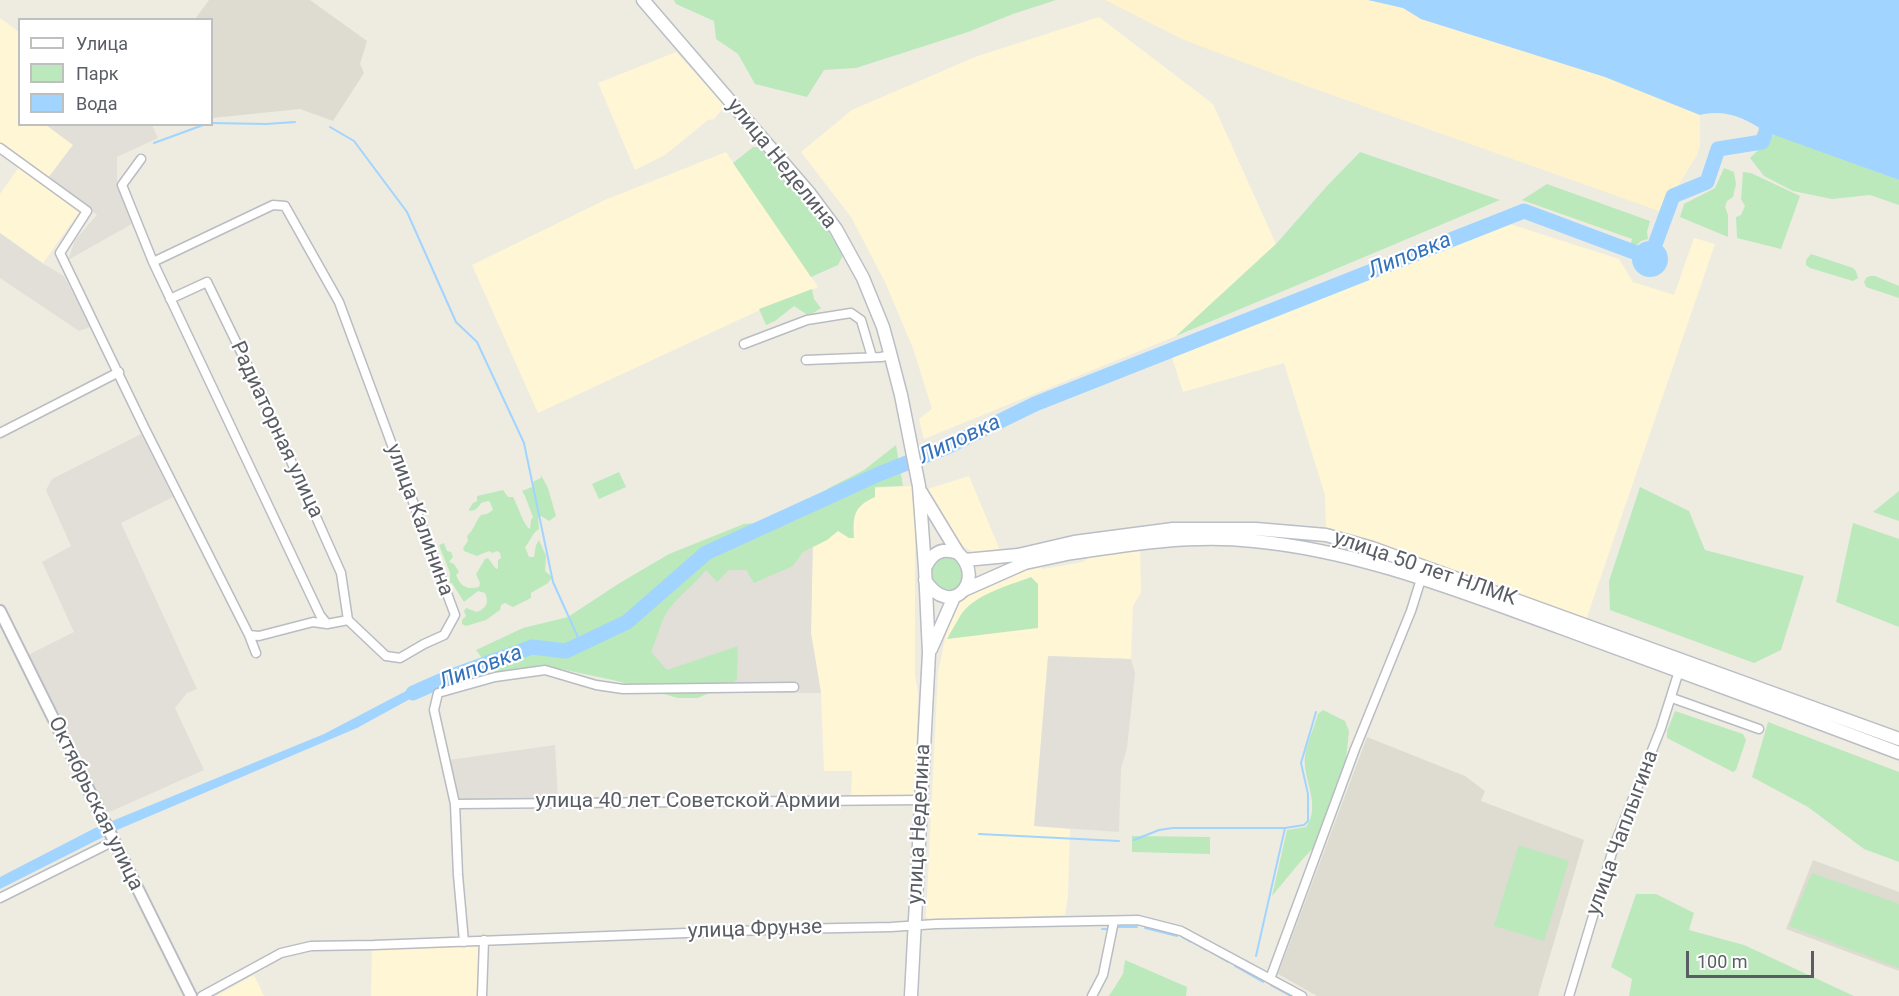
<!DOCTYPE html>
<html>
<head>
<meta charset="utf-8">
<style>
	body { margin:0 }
	#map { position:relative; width:1899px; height:996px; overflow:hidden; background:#eeece1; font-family:Roboto,sans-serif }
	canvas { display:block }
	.legend { position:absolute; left:18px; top:18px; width:195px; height:108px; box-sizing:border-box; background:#fff; border:2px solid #bdbfc1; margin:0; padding:8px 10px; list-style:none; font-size:18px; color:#5a5e64 }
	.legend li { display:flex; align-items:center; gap:12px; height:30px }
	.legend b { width:30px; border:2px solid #bdbfc1 }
	.scale { position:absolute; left:1686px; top:951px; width:128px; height:27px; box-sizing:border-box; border:3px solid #5a5e64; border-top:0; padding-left:8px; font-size:18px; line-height:21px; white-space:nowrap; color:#5a5e64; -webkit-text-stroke:4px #fff; paint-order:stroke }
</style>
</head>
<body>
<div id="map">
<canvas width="1899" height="996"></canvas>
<ul class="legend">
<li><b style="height:8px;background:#fff"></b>Улица</li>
<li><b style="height:16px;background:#bbe9bc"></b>Парк</li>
<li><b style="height:16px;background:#a1d4ff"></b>Вода</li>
</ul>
<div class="scale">100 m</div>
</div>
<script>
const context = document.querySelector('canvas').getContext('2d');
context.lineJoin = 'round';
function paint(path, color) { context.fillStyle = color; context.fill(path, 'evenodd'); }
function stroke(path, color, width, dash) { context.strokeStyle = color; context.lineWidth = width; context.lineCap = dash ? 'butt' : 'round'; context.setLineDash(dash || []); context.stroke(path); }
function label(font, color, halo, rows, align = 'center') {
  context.font = font + ' Roboto,sans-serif'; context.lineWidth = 4.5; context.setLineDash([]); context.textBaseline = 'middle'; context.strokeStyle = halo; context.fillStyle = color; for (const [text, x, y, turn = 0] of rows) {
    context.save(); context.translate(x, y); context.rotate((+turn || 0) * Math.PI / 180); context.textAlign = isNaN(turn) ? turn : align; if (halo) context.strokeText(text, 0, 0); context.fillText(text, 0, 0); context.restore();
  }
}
const commercial = new Path2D(`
	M1099 17 1213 104 1276 244 1176 336 924 439 919 419 932 409 913 348 885 282 851 217 801 152 852 110 975 57Z
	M0 18 19 32 20 124 46 125 73 145 48 178 0 144Z
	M676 52 725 106 714 119 708 120 665 155 635 170 598 83Z
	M726 152 818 287 758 311 538 413 472 265 605 200Z
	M19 167 80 211 43 263 0 233V194Z
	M1510 224 1619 259 1633 282 1674 295 1694 238 1715 244 1586 620 1326 530 1325 495 1284 363 1183 392 1172 357 1500 227Z
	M969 476 1002 555H976L957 541 936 509 928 489Z
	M911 486 915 521V676L918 692 915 797H851L852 771H824L821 693 811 633 813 538 871 488Z
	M1140 548 1141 593 1133 606 1131 659 1048 656 1034 826 1070 829 1068 896 1065 915 932 921 926 917 938 673 949 620 959 602 971 591 1001 577 1039 566 1043 569 1083 562 1089 557Z
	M479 946 482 950 480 996H371L372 949Z
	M254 975 264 996H216Z`);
const industrial = new Path2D(`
	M46 125H152L158 138 117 157V186L132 224 68 260 75 240 97 215 48 178 73 145Z
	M0 233 42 263 64 276 90 327 79 331 0 278Z
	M141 434 173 497 121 523 197 689 187 693 175 708 204 770 105 814 28 655 74 632 42 562 71 546 46 490 52 479Z
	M813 538 811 633 821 693 649 692 641 618 704 564Z
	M1048 656 1131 659 1135 673 1127 748 1121 769 1119 832 1034 826Z
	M555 745 558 801H458L449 760Z`);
const education = new Path2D(`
	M209 0H310L367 41 360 64 364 73 333 121 300 109 212 118V20L195 19Z
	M1367 737 1465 776 1485 791 1481 801 1584 840 1538 996H1317L1278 974Z
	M1813 860 1899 892V971L1786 929Z`);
const green = new Path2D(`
	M674 0H1056L1013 14 968 32 856 68 824 70 807 97 755 84 738 54 716 39 714 21 676 4Z
	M1775 134 1899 180V205L1870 195 1832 199 1793 191 1764 176 1750 158Z
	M753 147H759L815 210 843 255 838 265 811 277 733 163Z
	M1360 152 1500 200 1176 336 1276 244 1327 186Z
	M1724 168 1734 172 1736 184 1733 197 1727 201 1725 207 1728 215V237L1680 217 1684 204 1715 188Z
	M1743 172 1751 173 1800 196 1781 249 1737 238 1736 217 1741 215 1745 206 1741 199Z
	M1547 184 1650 221 1647 232 1648 239 1641 241 1634 248 1630 247 1632 239 1522 200Z
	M1811 254 1853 268 1856 271 1858 278 1853 281 1810 268 1806 265V260Z
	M1870 276H1875L1899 286V298L1866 287 1864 282 1866 278Z
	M812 289 814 299 821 308 809 316 794 306 775 321 766 325 759 309Z
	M896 445 903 486 875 487V497C853 507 853 516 854 538H849L838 531 827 540 803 552 793 566 754 583 746 570H729L717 582 706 570C694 585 678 596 667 612 660 623 657 640 651 652L667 670 738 646 737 680 698 698H678L613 680 546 666 492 672 476 650 523 628 568 617 618 584 669 554 744 524 797 520 803 514 828 502 827 489 864 470Z
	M619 472 626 487 599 499 592 484Z
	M541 475 548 488 556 516 549 521 541 516 538 518 539 529C531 534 531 541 525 547L529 557H534L536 545 539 540 546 556 545 571 552 577 548 583 531 593V598L513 607 505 603 501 605 500 610 486 620 466 626 462 624V620L466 616 464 611 466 608 477 612C487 608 489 602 485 593L478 591 464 602 452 583H450V573L439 545 444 543 447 551 451 552 453 557 449 562 454 564 459 572 456 575C461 587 467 590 479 587L480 583 476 574 485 559 488 558 496 569 498 568V560L501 558 500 553 497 551 492 553 489 551 477 556 464 551 463 548 468 541 467 536C474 530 475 522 481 515L487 514 493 510 490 502 488 501 481 503C478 508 475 511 469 511V509L473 503 477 501V496L503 490 508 497H513C518 506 524 526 530 529L531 520 533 517 525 496 522 491 532 487 534 481 541 478Z
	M1640 487 1689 511 1705 550 1804 576 1781 650 1754 663 1610 610 1609 581Z
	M1899 491V521L1873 512Z
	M1853 523 1899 539V627L1836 602Z
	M928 573a18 18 0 1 1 36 0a18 18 0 1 1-36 0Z
	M1031 577 1038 584V628L947 639C952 630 957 621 962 613 978 593 1008 586 1031 577Z
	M1323 710 1345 721 1349 731 1345 769 1317 844 1301 861 1272 896 1287 830 1306 827C1322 805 1302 779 1305 756 1307 742 1314 728 1318 714Z
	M1675 711 1743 734 1746 740 1736 770 1733 772 1667 738V731Z
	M1768 722 1899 772V862L1864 849 1808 807 1752 777Z
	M1132 836 1210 837V854L1132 852Z
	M1519 845 1569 861 1544 941 1494 926Z
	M1812 873 1899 904V968L1789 926Z
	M1636 894H1656L1694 913 1689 930 1744 945 1854 996H1629L1632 979 1611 967Z
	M1125 960 1187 987 1186 996H1109L1123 974Z`);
const sand = new Path2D(`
	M1105 0H1368L1403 8 1421 19 1605 77 1700 115V145L1697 155 1662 212 1304 85 1184 40Z`);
const water = new Path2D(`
	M1368 0H1899V180L1766 132C1744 118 1726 109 1700 115L1605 77 1421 19 1403 8Z
	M1632 259a18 18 0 1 1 36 0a18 18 0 1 1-36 0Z
	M427 680 432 687 357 728 117 830 0 889V877L95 828 324 734Z`);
const stream = new Path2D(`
	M212 123 266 124 295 122
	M330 127 354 141 407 212 456 322 477 342 524 443 553 582 581 644
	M154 143 206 124
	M979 834 1119 841
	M1134 840 1159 830 1173 828H1285L1304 825 1308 821V794L1301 763 1316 712
	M1117 927H1137
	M1145 928 1177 936
	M1102 929H1108
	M1182 937 1191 942
	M1194 943 1206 950
	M1211 952 1228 962
	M1256 956 1285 828
	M1235 966 1263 982
	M1271 985 1291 996`);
const river = new Path2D(`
	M413 693 449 677 532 647 566 651 627 622 706 553 879 474 947 447 1035 404 1524 211 1650 258 1673 196 1707 182 1718 149 1762 142 1766 132 1768 112`);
const minor = new Path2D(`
	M0 148 87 211 60 253 145 429 249 635
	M141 159 122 185 153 262 320 615 327 624
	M153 262 273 205 285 206 339 302 455 615 444 635 424 644 400 658 386 656 348 620 327 624 313 622 259 636 249 635 256 653
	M170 299 207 282 258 387 341 573 348 620
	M744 344 807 320 851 313 861 320 872 357
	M806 360 881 357 891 355
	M0 433 119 372
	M1672 698 1759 729
	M455 804 922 800
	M0 898 114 841
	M464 942 458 875 455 804 434 710 438 693 495 677 545 670 596 685 623 689 794 687
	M1270 979 1355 749 1411 611 1421 579
	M202 996 281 953 311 946 374 945 790 929 891 927 936 924 1138 920 1181 931 1302 996
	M482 996 484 940
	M1092 996 1103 975 1114 921
	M1569 996 1614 846 1661 728 1679 671`);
const tertiary = new Path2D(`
	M0 611 191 996`);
const secondary = new Path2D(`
	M643 0 810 194 836 229 863 278 883 327 889 349 901 395 919 486 925 568 929 653 911 996
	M921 492 958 553C987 579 951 621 925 580
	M1060 555C1124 545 1189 534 1254 541 1360 551 1459 591 1559 627 1672 668 1786 710 1899 753
	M965 560 1018 555 1074 542 1173 529H1256L1326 535 1372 548 1899 739
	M925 568C932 553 942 547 958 553
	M964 590 1025 563 1067 554
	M931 649 954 597`);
const streetNames = [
	["улица Неделина",781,164,51],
	["Радиаторная улица",276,430,65],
	["улица Калинина",419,520,70],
	["улица 50 лет НЛМК",1425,569,19],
	["улица 40 лет Советской Армии",688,802],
	["Октябрьская улица",95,804,64],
	["улица Неделина",920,824,-87],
	["улица Чаплыгина",1623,833,-70],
	["улица Фрунзе",755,930,-2]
];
const waterNames = [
	["Липовка",1410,256,-22],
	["Липовка",960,440,-25],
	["Липовка",481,668,-21]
];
paint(commercial, '#fff6d6');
paint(industrial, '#e2dfd9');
paint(education, '#dedbd0');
paint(green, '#bbe9bc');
paint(sand, '#fef3cd');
paint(water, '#a1d4ff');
stroke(stream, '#a1d4ff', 2);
stroke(river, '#a1d4ff', 15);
stroke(minor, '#b9bcc2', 11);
stroke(tertiary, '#b9bcc2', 14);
stroke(secondary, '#babec5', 15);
stroke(minor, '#fff', 8);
stroke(tertiary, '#fff', 10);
stroke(secondary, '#fff', 12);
label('21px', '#5a5e64', '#fff', streetNames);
label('italic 22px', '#3473bb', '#fff', waterNames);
</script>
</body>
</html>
